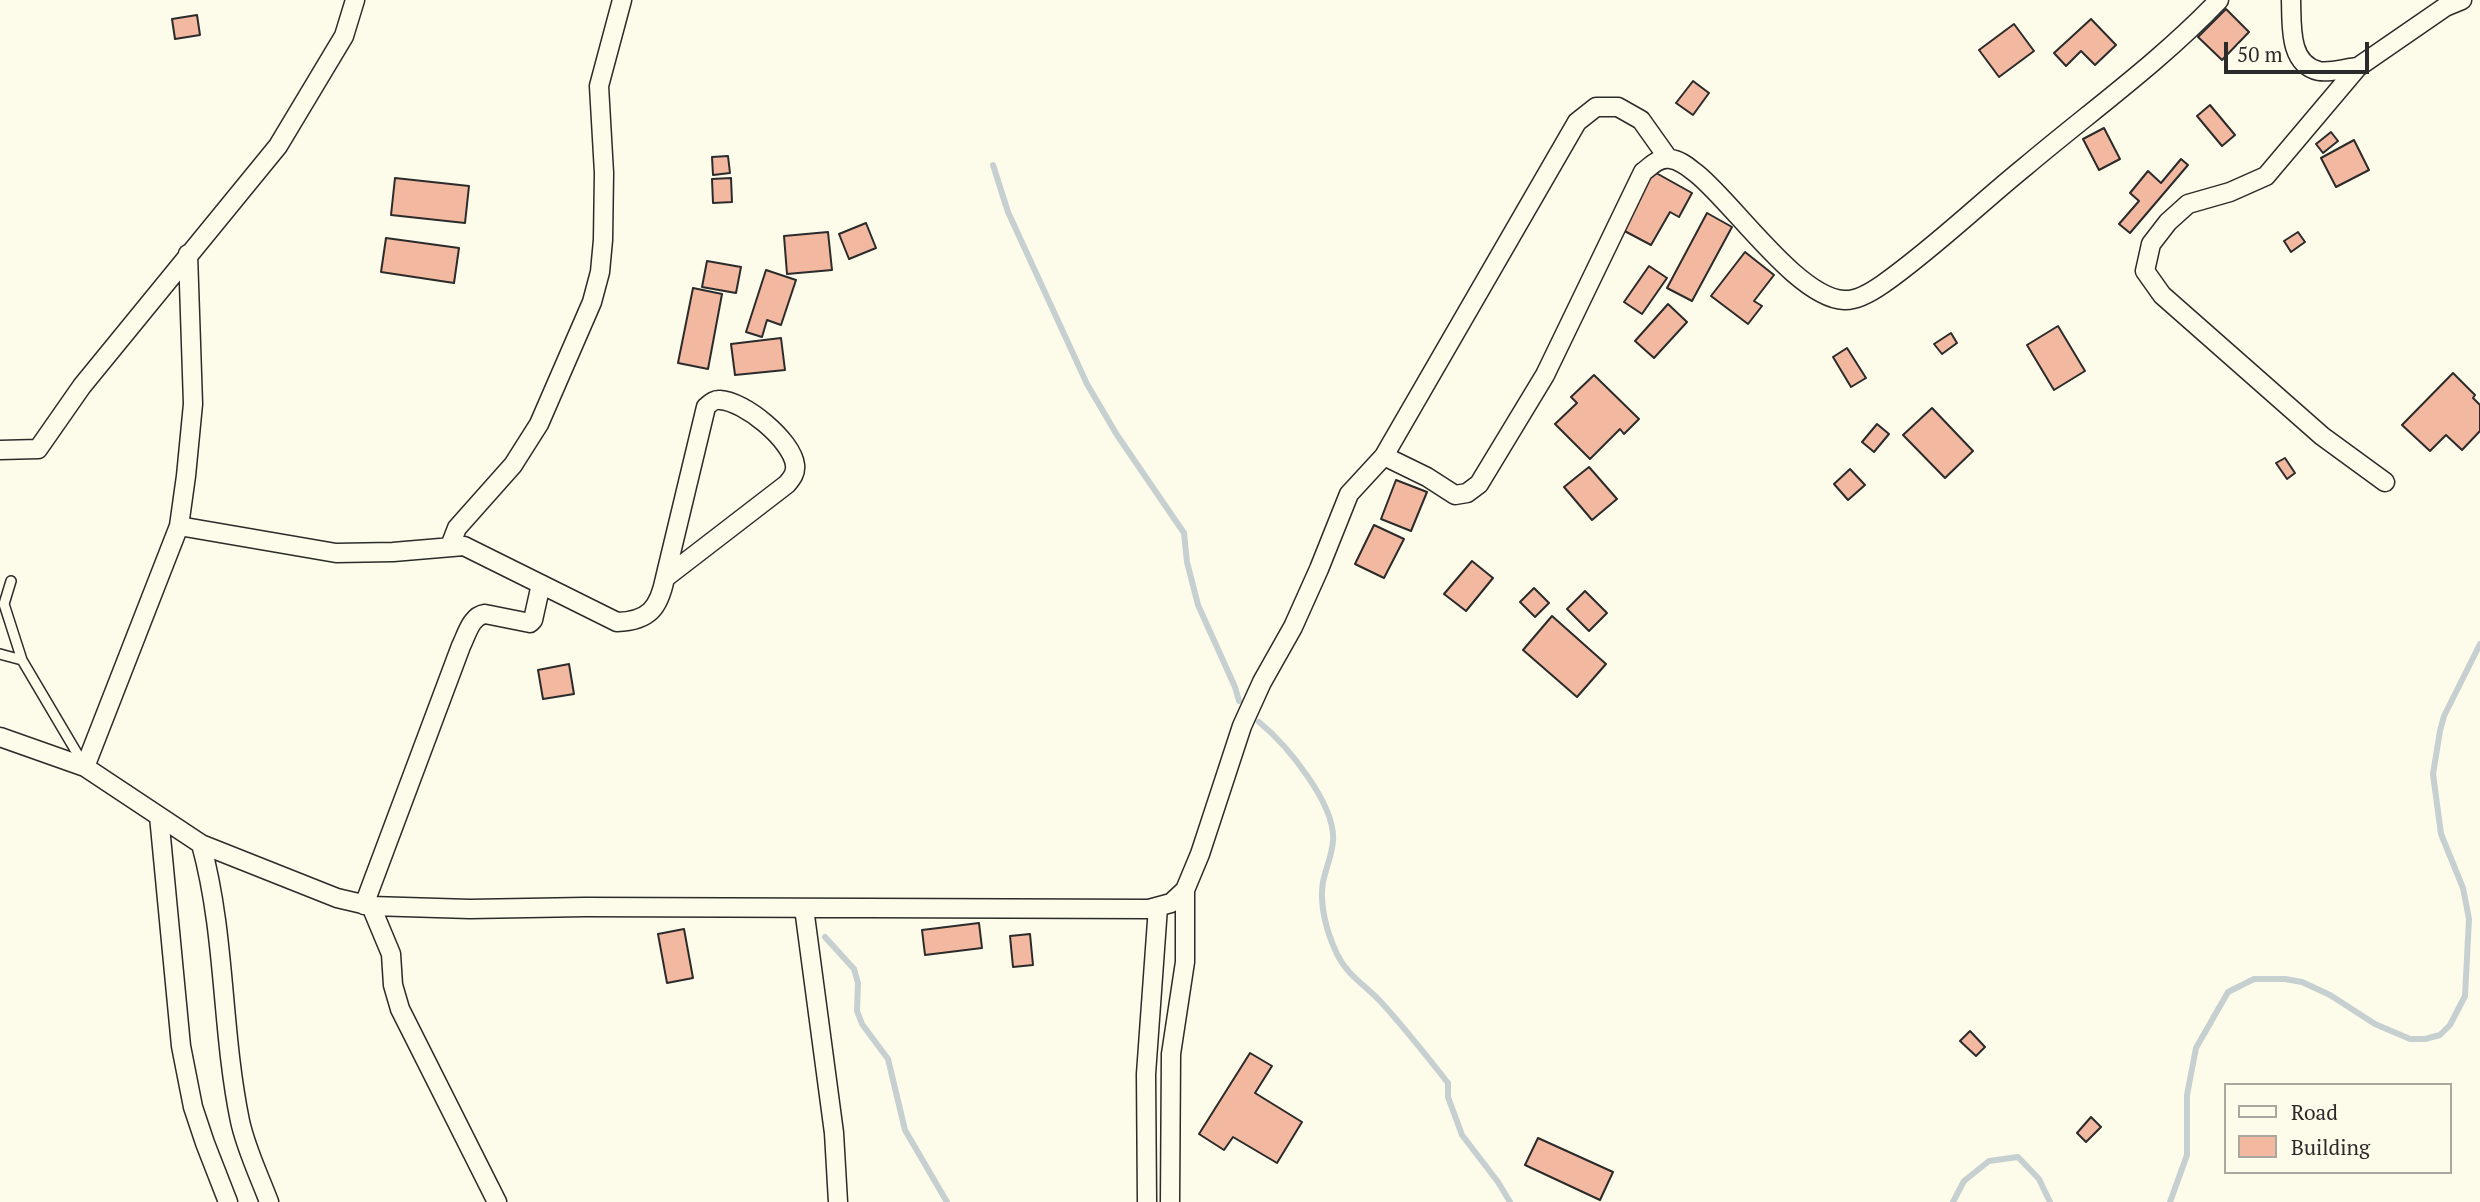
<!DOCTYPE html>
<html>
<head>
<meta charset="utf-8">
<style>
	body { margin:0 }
	#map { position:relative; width:2480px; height:1202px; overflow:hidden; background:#fdfbea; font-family:"PT Serif",serif }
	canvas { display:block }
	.legend { position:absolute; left:2224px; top:1083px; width:228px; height:91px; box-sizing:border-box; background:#fdfbea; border:2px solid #a9a89e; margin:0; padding:9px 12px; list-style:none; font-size:21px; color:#2b2b2b }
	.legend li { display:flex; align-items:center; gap:14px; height:35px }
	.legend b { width:35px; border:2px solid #a9a89e }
	.scale { position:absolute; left:2224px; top:42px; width:145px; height:32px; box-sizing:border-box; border:4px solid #2b2b2b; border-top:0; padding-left:9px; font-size:21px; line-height:24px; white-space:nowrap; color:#2b2b2b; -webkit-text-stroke:5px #fdfbea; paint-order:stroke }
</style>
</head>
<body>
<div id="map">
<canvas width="2480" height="1202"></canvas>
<ul class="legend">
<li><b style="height:9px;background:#fdfbea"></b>Road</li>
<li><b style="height:19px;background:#f2b8a0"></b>Building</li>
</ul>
<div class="scale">50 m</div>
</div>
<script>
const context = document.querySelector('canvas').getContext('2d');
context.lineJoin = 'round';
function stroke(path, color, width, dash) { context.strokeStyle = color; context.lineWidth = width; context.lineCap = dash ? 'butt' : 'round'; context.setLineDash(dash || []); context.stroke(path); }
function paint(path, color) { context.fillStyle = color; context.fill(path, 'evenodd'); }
const stream = new Path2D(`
	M993 165 1008 212 1087 384 1117 435 1184 533 1187 562 1198 605 1235 687 1239 701
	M1259 722C1286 744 1336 804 1333 841 1332 855 1326 868 1323 882 1319 905 1327 933 1337 954 1347 975 1365 985 1380 1001 1404 1027 1426 1055 1448 1083V1097L1462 1135 1498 1182 1510 1202
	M825 937 854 969 858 983 857 1011 862 1024 888 1059 905 1130 947 1202
	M1953 1202 1964 1181 1989 1161 2018 1157 2039 1179 2050 1202
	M2170 1202 2187 1155V1095L2196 1048 2228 992 2254 979H2285L2302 982 2330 995 2375 1024 2410 1039H2425L2440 1035 2450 1025 2465 996 2469 919 2463 888 2441 834 2433 774 2440 731 2444 716 2480 644`);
const building = new Path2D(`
	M2226 9 2249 32 2222 60 2198 37Z
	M197 15 200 35 175 39 172 19Z
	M2091 19 2116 45 2095 65 2081 51 2066 66 2054 53Z
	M2014 24 2034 51 1999 77 1979 50Z
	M1693 81 1709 93 1693 115 1676 103Z
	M2210 105 2235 135 2222 146 2197 116Z
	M2104 128 2120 159 2099 170 2083 139Z
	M2331 132 2338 141 2323 153 2316 144Z
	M2354 140 2369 170 2336 187 2321 158Z
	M728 156 730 173 713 175 712 157Z
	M2181 159 2188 165 2130 233 2119 224 2139 201 2130 193 2148 171 2161 183Z
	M1649 169 1692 193 1679 217 1670 212 1651 245 1617 227Z
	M395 178 469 186 465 223 391 215Z
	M731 178 732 202 713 203 712 179Z
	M1707 213 1732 227 1692 301 1667 288Z
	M866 223 876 248 849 259 839 234Z
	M828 232 832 270 787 274 784 236Z
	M2298 232 2305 242 2291 252 2284 241Z
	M386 238 459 248 454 283 381 272Z
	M1745 252 1774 275 1754 301 1762 306 1748 324 1711 296Z
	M707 261 741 267 736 293 702 287Z
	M1649 266 1667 278 1642 314 1624 302Z
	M766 270 796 280 781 325 767 320 762 337 746 332Z
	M693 288 722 294 708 369 678 363Z
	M1668 304 1687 322 1654 358 1635 341Z
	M2058 326 2085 371 2054 390 2027 345Z
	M1951 333 1957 343 1942 354 1934 344Z
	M781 338 785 370 735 375 731 344Z
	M1847 348 1866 378 1851 387 1833 357Z
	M2453 373 2475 395 2473 398 2480 405V431L2462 450 2446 435 2430 451 2402 425Z
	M1594 375 1639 419 1624 434 1620 429 1590 459 1555 424 1577 403 1571 397Z
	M1932 408 1973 451 1945 478 1903 435Z
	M1877 424 1889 434 1874 452 1862 442Z
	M2285 458 2295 473 2287 479 2276 463Z
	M1589 467 1617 499 1592 520 1564 487Z
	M1850 469 1865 485 1848 500 1834 484Z
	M1396 480 1427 492 1411 531 1381 519Z
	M1374 525 1404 539 1384 578 1355 564Z
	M1472 561 1493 578 1466 611 1444 594Z
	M1534 588 1549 603 1535 617 1520 602Z
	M1585 591 1607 613 1589 631 1567 609Z
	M1552 616 1606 664 1577 697 1523 650Z
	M569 664 574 694 543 699 538 670Z
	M979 923 982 948 925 955 922 930Z
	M684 929 693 978 667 983 658 934Z
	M1030 934 1033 965 1013 967 1010 936Z
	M1970 1031 1985 1047 1976 1056 1960 1041Z
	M1250 1053 1272 1066 1255 1093 1302 1122 1277 1163 1233 1137 1224 1150 1199 1134Z
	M2091 1117 2101 1127 2086 1142 2077 1133Z
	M1538 1138 1613 1172 1600 1200 1525 1165Z`);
const lane = new Path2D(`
	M11 581 4 604 22 660
	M0 654 22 660 84 765`);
const street = new Path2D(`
	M2291 0C2292 24 2288 64 2319 71 2330 73 2346 68 2358 67
	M0 450 38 449 82 386 278 146 344 36 355 0
	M1384 456 1577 122 1596 107H1618L1641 120 1668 158
	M2385 482 2322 436 2162 295 2145 271 2151 244 2168 222 2188 204 2230 192 2266 176 2358 67 2445 7 2462 0
	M179 526 336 553 393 552 464 546 617 622C649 621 659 608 665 578L706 407C709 404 714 399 720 400 744 401 792 440 795 465 796 473 792 478 787 484L665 578
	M450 546 457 528 513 465 539 424 592 302 600 272 603 240 604 173 599 86 622 0
	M0 737 85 767 201 844 337 898 371 906 470 909 585 907 1149 909 1171 903 1185 890 1200 854 1242 726 1262 682 1293 627 1319 569 1349 494 1384 456 1427 477 1455 495 1467 493 1479 484 1545 375 1643 172C1651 166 1659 157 1670 159 1681 160 1689 168 1697 174 1734 204 1798 298 1844 300 1856 301 1873 291 1883 284 1933 249 1979 204 2026 166 2090 112 2161 61 2219 0
	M85 767 179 526 186 476 193 404 188 254
	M159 816 181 1046 193 1107 205 1143 228 1202
	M201 844C226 935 221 1029 240 1121 246 1149 259 1175 269 1202
	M364 905 461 646C467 634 471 616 485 614L530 623 533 620 541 584
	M371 906 391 954 393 985 400 1009 497 1202
	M804 908 834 1133 838 1202
	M1147 1202 1146 1074 1158 907
	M1170 1202 1171 1054 1185 962V890`);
stroke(stream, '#c7d0d0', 6);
paint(building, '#f2b8a0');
stroke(building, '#2b2b2b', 2);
stroke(lane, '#2b2b2b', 12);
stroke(street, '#2b2b2b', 21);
stroke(lane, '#fdfbea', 9);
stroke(street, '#fdfbea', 18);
</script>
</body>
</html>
